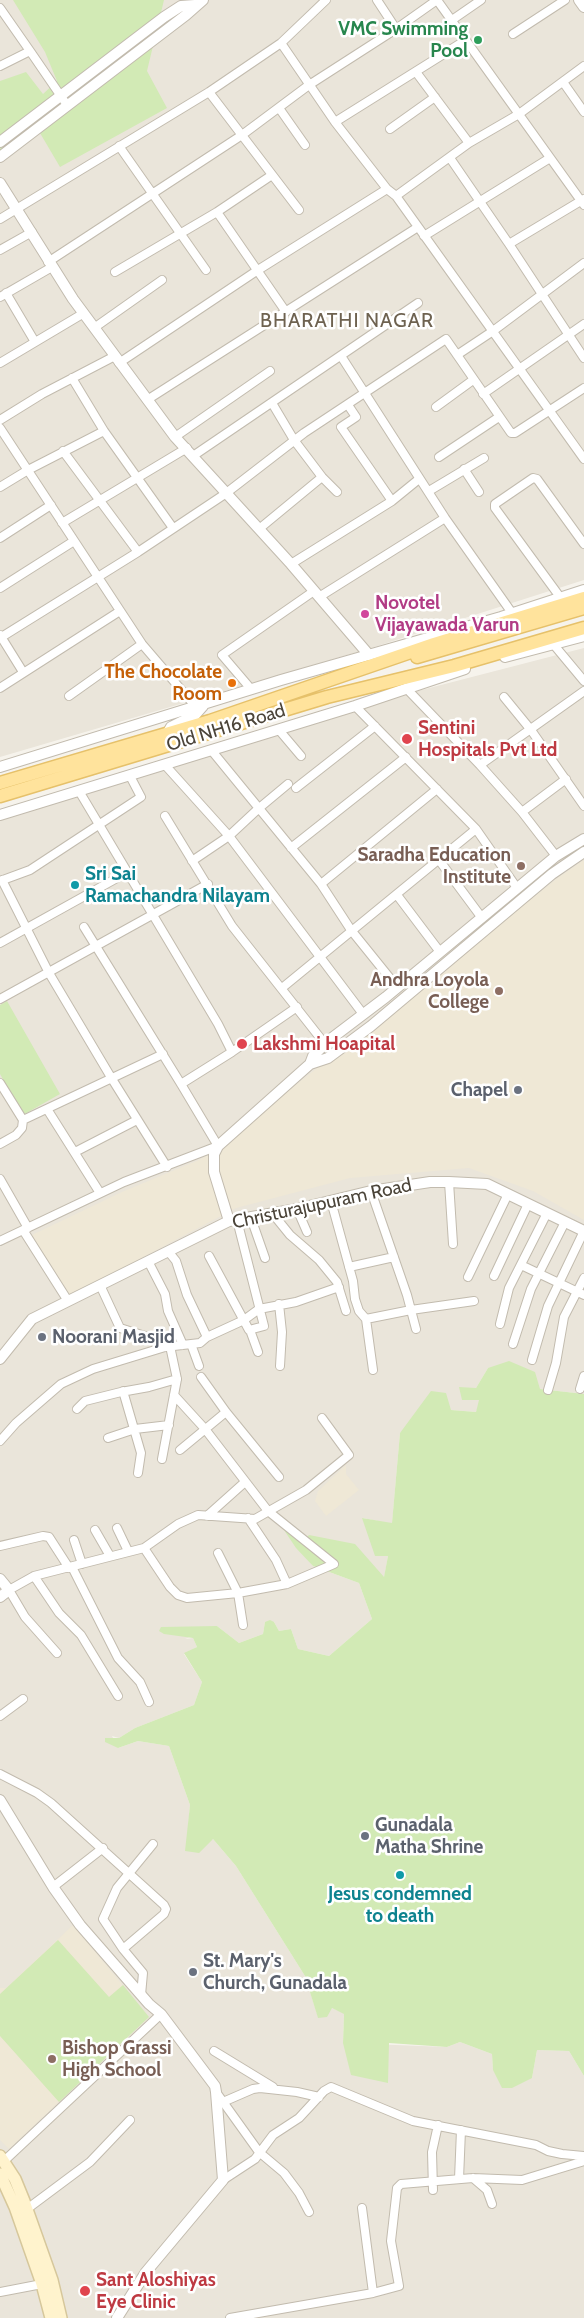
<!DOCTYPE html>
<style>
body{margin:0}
canvas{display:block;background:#f6f3ec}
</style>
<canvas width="584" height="2318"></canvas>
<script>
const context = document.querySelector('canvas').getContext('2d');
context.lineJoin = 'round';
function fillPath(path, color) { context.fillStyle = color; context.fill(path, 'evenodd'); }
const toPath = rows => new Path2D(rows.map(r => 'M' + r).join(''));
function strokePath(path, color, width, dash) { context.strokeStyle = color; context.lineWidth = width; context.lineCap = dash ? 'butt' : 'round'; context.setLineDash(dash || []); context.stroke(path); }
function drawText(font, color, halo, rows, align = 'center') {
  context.font = font + ' Cabin,sans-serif'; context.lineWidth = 5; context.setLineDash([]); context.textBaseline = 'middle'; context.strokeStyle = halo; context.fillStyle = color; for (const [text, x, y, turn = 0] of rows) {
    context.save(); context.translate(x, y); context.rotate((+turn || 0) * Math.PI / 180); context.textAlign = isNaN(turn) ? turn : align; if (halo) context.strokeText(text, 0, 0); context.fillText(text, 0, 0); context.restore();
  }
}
const residential = toPath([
 [0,0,584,0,584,580,371,648,0,757],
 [584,648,584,1394,540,1389,488,1368,476,1388,480,1400,476,1412,451,1410,400,1433,392,1524,363,1518,388,1556,384,1578,301,1543,283,1526,313,1566,359,1583,372,1619,329,1656,298,1649,291,1629,279,1631,274,1622,265,1622,263,1634,239,1643,217,1626,185,1639,193,1638,197,1647,184,1654,202,1682,194,1705,135,1728,119,1738,112,1736,118,1748,138,1741,169,1746,190,1805,186,1851,213,1839,236,1866,305,1976,318,2017,332,2008,344,2013,343,2043,447,2047,460,2042,492,2054,493,2070,532,2078,537,2050,569,2051,584,2076,584,2318,0,2318,0,810,236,738]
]);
const education = toPath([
 [584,860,584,1220,533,1191,469,1168,350,1178,236,1208,69,1296,32,1235,122,1192,199,1160,225,1146,269,1106,559,877],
 [346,1465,346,1474,359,1490,326,1516,315,1501,318,1491],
 [73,1925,149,2017,9,2149,0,2140,0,1988,6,1988]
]);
const green = toPath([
 [13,0,164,0,147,71,167,108,60,167,40,133,0,161,0,81,26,72,43,94,57,81,45,52],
 [7,1001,60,1094,23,1115,0,1074,0,1005],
 [509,1361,535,1372,540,1389,584,1394,584,2076,569,2051,537,2050,532,2078,512,2088,502,2088,493,2070,492,2054,460,2042,447,2047,389,2043,388,2083,351,2075,343,2043,344,2014,332,2008,327,2017,318,2018,305,1976,236,1866,213,1839,199,1853,185,1851,190,1805,169,1746,138,1741,118,1748,105,1742,105,1738,119,1738,135,1728,194,1705,202,1682,184,1653,197,1647,193,1638,164,1634,159,1631,161,1627,217,1626,239,1643,263,1634,265,1622,270,1620,274,1622,279,1631,291,1629,298,1649,329,1656,372,1619,359,1583,313,1566,296,1548,280,1524,301,1543,309,1535,355,1544,384,1577,388,1556,375,1556,362,1518,392,1523,400,1433,431,1391,446,1393,451,1410,476,1412,479,1400,462,1400,459,1387,476,1388,488,1368],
 [58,1940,109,1997,123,1985,149,2017,59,2102,0,2036,0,1994]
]);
const minor = toPath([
 [377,0,396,29],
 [437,0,584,205],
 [0,8,30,51,0,66],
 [452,20,481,0],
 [513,34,565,0],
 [281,43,335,122,387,189,396,196,584,459],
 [30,51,67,105],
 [416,72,469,143],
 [563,82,584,112],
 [209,92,299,210],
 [279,108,305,145],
 [335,122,466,40],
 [390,129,435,97],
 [119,146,206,270],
 [450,158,509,244,584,358],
 [396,196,469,143,519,114,584,66],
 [217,212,286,312],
 [0,219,209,92,281,43,326,0],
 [424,236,550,158],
 [509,244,584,199],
 [0,250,32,232],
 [48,262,242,135,309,85,396,29,437,0],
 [115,272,217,212,272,175],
 [6,293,35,342],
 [0,297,52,267],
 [94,328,162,280],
 [457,355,493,331,584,263],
 [341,356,445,518,512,613],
 [0,363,84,313],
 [119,363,258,270,387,189],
 [72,378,104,431,173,528],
 [483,394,584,324],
 [147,400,418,227],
 [272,403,294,440,322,477,337,492],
 [348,405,356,417,341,427,392,501],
 [436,407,473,380],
 [0,420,42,394,113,357],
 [0,428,142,644,196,707],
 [175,437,270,371],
 [63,451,138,552],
 [193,456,418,303],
 [439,457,499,417],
 [464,469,479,492],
 [0,487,28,470,104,431],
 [429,491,484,458],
 [62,523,187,448],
 [259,529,322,477],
 [0,538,51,505],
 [291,564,392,501,419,479],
 [0,588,74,541],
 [319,597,445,518],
 [560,597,495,508,495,504,533,478,537,479,584,544],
 [0,635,23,672],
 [0,638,138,552,225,494,304,433,446,339,511,433,515,433,584,388],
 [554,645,584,681],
 [0,688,120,611],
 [406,688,480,765,522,812,556,856],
 [251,689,222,655,314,591],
 [69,696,142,644],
 [504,697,531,730,584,806],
 [355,706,476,829,517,888],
 [279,730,301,756],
 [212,751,321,884,351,930,397,987],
 [165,765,229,836,363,1014],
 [480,765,584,691],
 [296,788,375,726],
 [79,791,218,1024,232,1052,181,1084],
 [522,812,566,779],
 [165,816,232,926,325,1044],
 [291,848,406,757],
 [439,860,482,918],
 [192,861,229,836,258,809,288,784],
 [2,880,49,973,112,1079,167,1167],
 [0,881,30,870,141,797,130,776],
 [321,884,437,789],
 [397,895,440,952],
 [0,943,126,873],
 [282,988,476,829],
 [0,999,208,884],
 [232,1052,297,1007],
 [0,1083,23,1120],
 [47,1109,100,1193],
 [0,1144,16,1135,22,1128,23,1120,163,1054],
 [75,1152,137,1120],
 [0,1179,28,1228],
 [449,1182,453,1244],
 [371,1191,407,1295,416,1329],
 [331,1201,353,1281,355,1299,359,1311,366,1319,411,1310,474,1301],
 [297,1209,307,1232],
 [273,1214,290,1235,319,1260,337,1282,346,1311],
 [251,1218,265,1258],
 [23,1230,68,1301],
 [0,1241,124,1182,218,1146,181,1084,84,927],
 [168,1251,176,1261,187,1295,207,1337],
 [209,1256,249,1330,264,1326,237,1220],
 [148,1261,165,1294,168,1311,183,1345],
 [521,1265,584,1295],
 [349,1267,394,1257],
 [494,1276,528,1204],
 [468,1277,508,1194],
 [100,1285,120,1328,145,1336,165,1347],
 [279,1304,282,1332,280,1366],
 [366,1319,373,1370],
 [500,1324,509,1288,547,1213],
 [250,1330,258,1352],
 [191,1344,199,1366],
 [513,1344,531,1289,565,1222],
 [532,1360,548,1306,584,1231],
 [201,1377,226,1412,279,1477],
 [580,1389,584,1376],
 [548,1390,556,1363,564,1317,584,1278],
 [123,1391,141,1453,138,1473],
 [77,1409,85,1401,121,1392,149,1387,177,1379,170,1346],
 [108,1438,135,1429,169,1425],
 [0,1441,16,1423,61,1384,93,1369,165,1347,200,1343,207,1337,244,1320,259,1309,296,1302,339,1287],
 [180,1450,226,1412],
 [162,1459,177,1379],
 [207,1516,245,1482],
 [248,1518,276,1560,287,1584],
 [117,1528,128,1551],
 [95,1530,110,1556],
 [74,1540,82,1564],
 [0,1546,43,1536,49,1537,69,1568],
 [144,1548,170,1587,178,1595,187,1598,238,1593,287,1584,334,1564,268,1511,205,1429,174,1395],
 [218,1553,238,1593,243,1625],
 [72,1567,118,1658,140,1682,149,1702],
 [34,1576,59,1613,81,1635,118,1696],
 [57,1653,25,1617,9,1590,34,1576,144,1548,178,1524,198,1515,255,1519,306,1490,349,1455,322,1418],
 [0,1716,23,1699],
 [0,1774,37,1793,51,1803,164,1905,166,1909,164,1914,123,1949],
 [53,1887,103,1848],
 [141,1995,143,1973,123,1949,103,1919,117,1888,153,1844],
 [214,2051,273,2087],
 [216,2092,259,2152,284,2173,299,2193,309,2212],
 [223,2102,253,2089,260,2088,297,2092,319,2097],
 [4,2161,161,2014],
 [473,2178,487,2190,492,2204],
 [459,2179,461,2130],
 [223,2180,255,2159,273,2135,299,2118,324,2091,331,2087,413,2121,536,2145,548,2151,562,2154,584,2156],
 [433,2190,432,2152,438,2125],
 [362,2208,373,2293],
 [27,2209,90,2162,130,2120],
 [0,2292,42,2284],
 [230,2318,373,2293,399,2286,391,2241,397,2188,401,2184,473,2178,522,2180,584,2161]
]);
const tertiary = toPath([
 [579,0,584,7],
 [0,142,164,17,181,6,195,5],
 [0,157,186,15,203,0],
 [0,183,73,299,175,437,291,564,369,655],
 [505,657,584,636],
 [167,734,171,727,195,715,203,706],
 [0,767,281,680,501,617,584,590],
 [0,815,355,706,465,669],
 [310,1064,328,1058,371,1026,552,874,584,852],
 [229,1221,214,1172,214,1154,218,1146,310,1064,313,1056,328,1041,386,997,556,856,584,839],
 [0,1359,32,1319,229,1221,297,1209,371,1191,430,1182,449,1182,487,1184,584,1231],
 [0,1579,9,1590,0,1597],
 [0,1800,53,1887,80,1925,149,2004,161,2014,215,2086,216,2092,223,2180,146,2272,117,2318]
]);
const secondary = toPath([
 [0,2156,15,2179,24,2201,52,2280,61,2318],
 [0,2174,15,2207,42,2284,51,2318]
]);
const primary = toPath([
 [417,657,584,608],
 [0,783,210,721,434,644,584,598],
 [0,796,327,697,454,666,584,628]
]);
const markers = [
 [478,40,5,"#2e9e5b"],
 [365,614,5,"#d1479c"],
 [232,683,5,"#e8710a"],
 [407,739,6,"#e0444e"],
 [521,866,5,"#8d6e63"],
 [75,885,5,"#0f9aa8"],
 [499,991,5,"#8d6e63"],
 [242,1044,6,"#e0444e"],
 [518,1090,5,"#6b7280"],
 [42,1337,5,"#6b7280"],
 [365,1836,5,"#6b7280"],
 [400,1875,5,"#0f9aa8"],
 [193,1972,5,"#6b7280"],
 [52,2059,5,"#8d6e63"],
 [85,2291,6,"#e0444e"]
];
const leisureNames = [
 ["VMC Swimming",468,29],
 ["Pool",468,51]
];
const hotelNames = [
 ["Novotel",375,603],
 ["Vijayawada Varun",375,625]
];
const foodNames = [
 ["The Chocolate",222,672],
 ["Room",222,694]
];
const streetNames = [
 ["Old NH16 Road",226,728,-17],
 ["Christurajupuram Road",322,1204,-12]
];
const healthNames = [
 ["Sentini",418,728],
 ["Hospitals Pvt Ltd",418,750],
 ["Lakshmi Hoapital",253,1044],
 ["Sant Aloshiyas",96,2280],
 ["Eye Clinic",96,2302]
];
const educationNames = [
 ["Saradha Education",511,855],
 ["Institute",511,877],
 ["Andhra Loyola",489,980],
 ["College",489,1002],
 ["Bishop Grassi",62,2048,"left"],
 ["High School",62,2070,"left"]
];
const cultureNames = [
 ["Sri Sai",85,874],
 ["Ramachandra Nilayam",85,896],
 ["Jesus condemned",400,1894,"center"],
 ["to death",400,1916,"center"]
];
const worshipNames = [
 ["Chapel",508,1090,"right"],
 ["Noorani Masjid",52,1337],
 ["Gunadala",375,1825],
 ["Matha Shrine",375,1847],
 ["St. Mary's",203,1961],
 ["Church, Gunadala",203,1983]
];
const neighbourhoodNames = [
 ["BHARATHI NAGAR",347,321]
];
fillPath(residential, '#eae5da');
fillPath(education, '#efe8d6');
fillPath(green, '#d2eab5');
strokePath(minor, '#c2bbae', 10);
strokePath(tertiary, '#c2bbae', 12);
strokePath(secondary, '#d6c79b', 14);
strokePath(primary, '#e6c16a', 15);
strokePath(minor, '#fff', 8);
strokePath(tertiary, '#fff', 10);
strokePath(secondary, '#fff3cd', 11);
strokePath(primary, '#ffe39c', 12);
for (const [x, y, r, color] of markers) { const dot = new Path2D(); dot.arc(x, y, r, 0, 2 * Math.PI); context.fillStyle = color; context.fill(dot); strokePath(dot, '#fff', 2); }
drawText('bold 19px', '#27864d', '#fff', leisureNames, 'right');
drawText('bold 19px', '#b23c85', '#fff', hotelNames, 'left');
drawText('bold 19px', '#c56008', '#fff', foodNames, 'right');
drawText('19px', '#4b4439', '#fff', streetNames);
drawText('bold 19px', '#be3a42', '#fff', healthNames, 'left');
drawText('bold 19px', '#785e54', '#fff', educationNames, 'right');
drawText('bold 19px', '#0d838f', '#fff', cultureNames, 'left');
drawText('bold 19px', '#5b616d', '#fff', worshipNames, 'left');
context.letterSpacing = '1px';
drawText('20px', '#6e6250', '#fff', neighbourhoodNames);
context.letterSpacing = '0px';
</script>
